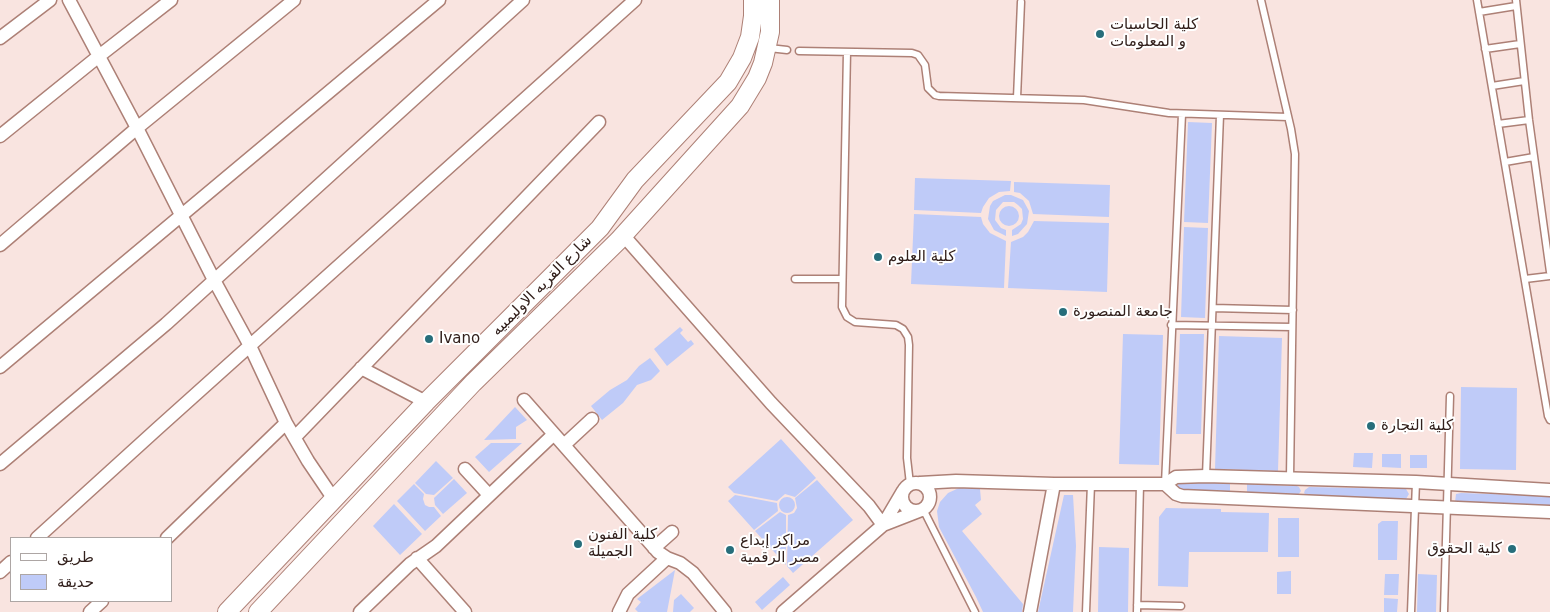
<!DOCTYPE html>
<meta charset="utf-8">
<style>
body{margin:0}
#map{position:relative;width:1550px;height:612px;overflow:hidden;background:#f9e4e0;font-family:"DejaVu Sans",Cairo,sans-serif}
canvas{display:block}
.legend{position:absolute;left:10px;top:537px;width:162px;height:65px;box-sizing:border-box;background:#fff;border:1px solid #ada6a4;margin:0;padding:6px 9px;list-style:none;font-size:15px;color:#32201c}
.legend li{display:flex;align-items:center;gap:10px;height:25px}
.legend b{width:25px;border:1px solid #ada6a4}
</style>
<div id="map">
<canvas width="1550" height="612"></canvas>
<ul class="legend">
<li><b style="height:6px;background:#fff"></b>طريق</li>
<li><b style="height:14px;background:#bfcbf8"></b>حديقة</li>
</ul>
</div>
<script>
const context = document.querySelector('canvas').getContext('2d');
context.lineJoin = 'round';
function fillPath(path, color) { context.fillStyle = color; context.fill(path, 'evenodd'); }
const toPath = rows => new Path2D(rows.map(r => 'M' + r).join(''));
function strokePath(path, color, width, dash) { context.strokeStyle = color; context.lineWidth = width; context.lineCap = dash ? 'butt' : 'round'; context.setLineDash(dash || []); context.stroke(path); }
function drawText(font, color, halo, rows, align = 'center') {
  context.font = font + ' "DejaVu Sans",Cairo,sans-serif'; context.lineWidth = 4; context.setLineDash([]); context.textBaseline = 'middle'; context.strokeStyle = halo; context.fillStyle = color; for (const [text, x, y, turn = 0] of rows) {
    context.save(); context.translate(x, y); context.rotate((+turn || 0) * Math.PI / 180); context.textAlign = isNaN(turn) ? turn : align; if (halo) context.strokeText(text, 0, 0); context.fillText(text, 0, 0); context.restore();
  }
}
const green = toPath([
 [1188,122,1212,123,1208,223,1184,222],
 [915,178,1011,181,1010,191,999,192,989,198,983,207,981,213,914,210],
 [1014,182,1110,185,1109,217,1033,214,1029,201,1020,193,1014,192],
 [1005,195,1011,195,1023,200,1029,211,1027,224,1018,234,1012,236,1012,230,1021,224,1023,219,1022,209,1018,205,1014,202,1003,202,996,210,995,220,1001,228,1006,230,1006,236,994,230,988,219,990,206,993,201],
 '999 216a10 10 0 1 1 20 0a10 10 0 1 1-20 0Z',
 [914,214,981,217,983,224,990,233,1006,241,1004,288,911,284],
 [1034,221,1109,223,1107,292,1008,288,1011,242,1023,237,1028,232],
 [1184,227,1208,228,1205,318,1181,317],
 [680,327,683,330,680,333,688,342,691,340,694,344,667,366,654,349],
 [1123,334,1163,335,1159,465,1119,464],
 [1180,334,1204,334,1201,434,1176,434],
 [1219,336,1282,338,1278,471,1215,469],
 [650,358,660,371,651,380,637,385,623,403,602,420,591,406,610,390,627,380,639,366],
 [1461,387,1517,388,1516,470,1460,469],
 [515,407,527,420,516,427,516,439,484,440],
 [781,439,816,478,795,497,785,494,777,501,734,493,728,487],
 [491,443,522,443,489,472,475,457],
 [1354,453,1373,453,1372,468,1353,467],
 [1382,454,1401,454,1401,468,1382,467],
 [1410,455,1427,455,1427,468,1410,468],
 [436,461,453,478,434,495,426,494,415,483],
 [454,479,467,493,443,514,435,505,434,498],
 [817,480,853,520,793,573,787,566,788,515,794,513,797,508,795,498],
 [1178,482,1230,482,1230,491,1181,490,1178,488],
 [414,484,424,494,423,499,425,505,429,507,434,507,441,516,425,531,397,501],
 [1247,484,1297,486,1299,487,1301,491,1298,495,1247,494],
 [1309,487,1403,489,1406,489,1409,494,1406,499,1308,497,1304,493,1305,490],
 [959,488,980,489,981,500,975,505,982,514,962,531,1023,604,1022,612,983,612,976,597,939,527,937,511,940,502,948,493],
 [1461,493,1550,496,1550,508,1455,502,1456,494],
 [735,495,777,503,778,511,754,530,728,501],
 [1064,495,1073,495,1076,546,1073,612,1038,612],
 '779 505a8 8 0 1 1 16 0a8 8 0 1 1-16 0Z',
 [394,504,422,534,400,555,373,526],
 [1166,508,1221,509,1221,512,1269,513,1268,552,1189,552,1188,587,1158,586,1159,517],
 [780,512,786,515,786,565,755,531],
 [1278,518,1299,518,1299,557,1278,557],
 [1382,521,1398,521,1397,560,1378,560,1378,524],
 [1099,547,1129,548,1128,612,1098,612],
 [675,570,667,612,638,612,635,609,641,602,637,599],
 [1291,571,1291,594,1277,594,1277,572],
 [1385,574,1399,574,1398,595,1384,595],
 [1418,574,1437,575,1436,612,1417,612],
 [783,577,790,585,762,610,755,602],
 [681,594,694,608,690,612,673,612,674,600],
 [1384,598,1398,599,1397,612,1384,612]
]);
const lane = toPath([
 [1261,0,1291,129,1295,154,1290,477],
 [1477,0,1548,416,1550,420],
 [1516,0,1529,120,1550,272],
 [1479,12,1516,6],
 [769,48,787,50],
 [1485,49,1520,44],
 [799,51,912,53,918,55,925,65,928,88,935,95,939,96,1084,100,1169,113,1288,117],
 [847,52,842,307,847,317,855,322,896,325,903,329,908,337,909,345,907,458,910,484],
 [1492,86,1524,81],
 [1017,98,1021,2],
 [1498,124,1529,120],
 [1505,162,1534,157],
 [795,279,842,279],
 [1525,279,1550,276],
 [1213,308,1293,310],
 [1171,325,1292,327],
 [1206,476,1220,115],
 [1165,484,1182,114],
 [923,509,975,612],
 [1137,605,1181,606],
 [1086,612,1091,484],
 [1137,612,1140,484],
 [1411,612,1416,482],
 [1444,612,1450,396]
]);
const street = toPath([
 [69,0,137,128,214,280,250,346,286,423,308,461,333,498],
 [0,38,50,0],
 [0,136,99,56,171,0],
 [623,235,771,403,869,506,883,525],
 [0,245,137,128,294,0],
 [0,367,439,0],
 [361,368,426,402],
 [524,400,658,552,667,558,680,563,693,573,725,612],
 [295,437,599,122],
 [564,445,592,419],
 [0,464,166,324,523,0],
 [465,469,489,495],
 '902 497a14 14 0 1 1 28 0a14 14 0 1 1-28 0Z',
 [920,483,956,481,1054,484,1165,484,1176,477,1206,476,1416,482,1550,490],
 [1165,484,1176,494,1182,496,1550,512],
 [883,525,919,511],
 [37,538,157,429,635,0],
 [167,538,286,423],
 [654,548,672,532],
 [417,558,465,612],
 [0,572,11,562],
 [90,612,102,601],
 [360,612,410,564,436,546,554,434],
 [619,612,628,594,667,558],
 [783,612,883,525,903,491],
 [1030,612,1054,484]
]);
const secondary = toPath([
 [227,612,426,402,600,228,635,180,728,82,742,58,750,37,753,16,753,0],
 [258,612,473,383,618,241,740,106,757,78,763,63,770,32,770,0]
]);
const markers = [
 [1100,34,5,"#276e7b"],
 [878,257,5,"#276e7b"],
 [1063,312,5,"#276e7b"],
 [429,339,5,"#276e7b"],
 [1371,426,5,"#276e7b"],
 [578,544,5,"#276e7b"],
 [1512,549,5,"#276e7b"],
 [730,550,5,"#276e7b"]
];
const poiNames = [
 ["كلية الحاسبات",1110,25],
 ["و المعلومات",1110,42],
 ["كلية العلوم",888,257],
 ["جامعة المنصورة",1073,312],
 ["Ivano",439,339],
 ["كلية التجارة",1381,426],
 ["كلية الفنون",588,535],
 ["الجميلة",588,552],
 ["مراكز إبداع",740,541],
 ["مصر الرقمية",740,558],
 ["كلية الحقوق",1502,549,"right"]
];
const streetNames = [
 ["شارع القريه الاوليمبيه",542,286,-45]
];
fillPath(green, '#bfcbf8');
strokePath(lane, '#ad8076', 9);
strokePath(street, '#ad8076', 15);
strokePath(secondary, '#ad8076', 20);
strokePath(lane, '#fff', 6);
strokePath(street, '#fff', 12);
strokePath(secondary, '#fff', 18);
for (const [x, y, r, color] of markers) { const dot = new Path2D(); dot.arc(x, y, r, 0, 2 * Math.PI); context.fillStyle = color; context.fill(dot); strokePath(dot, '#fff', 2); }
drawText('15px', '#32201c', '#fff', poiNames, 'left');
drawText('15px', '#32201c', '#fff', streetNames);
</script>
